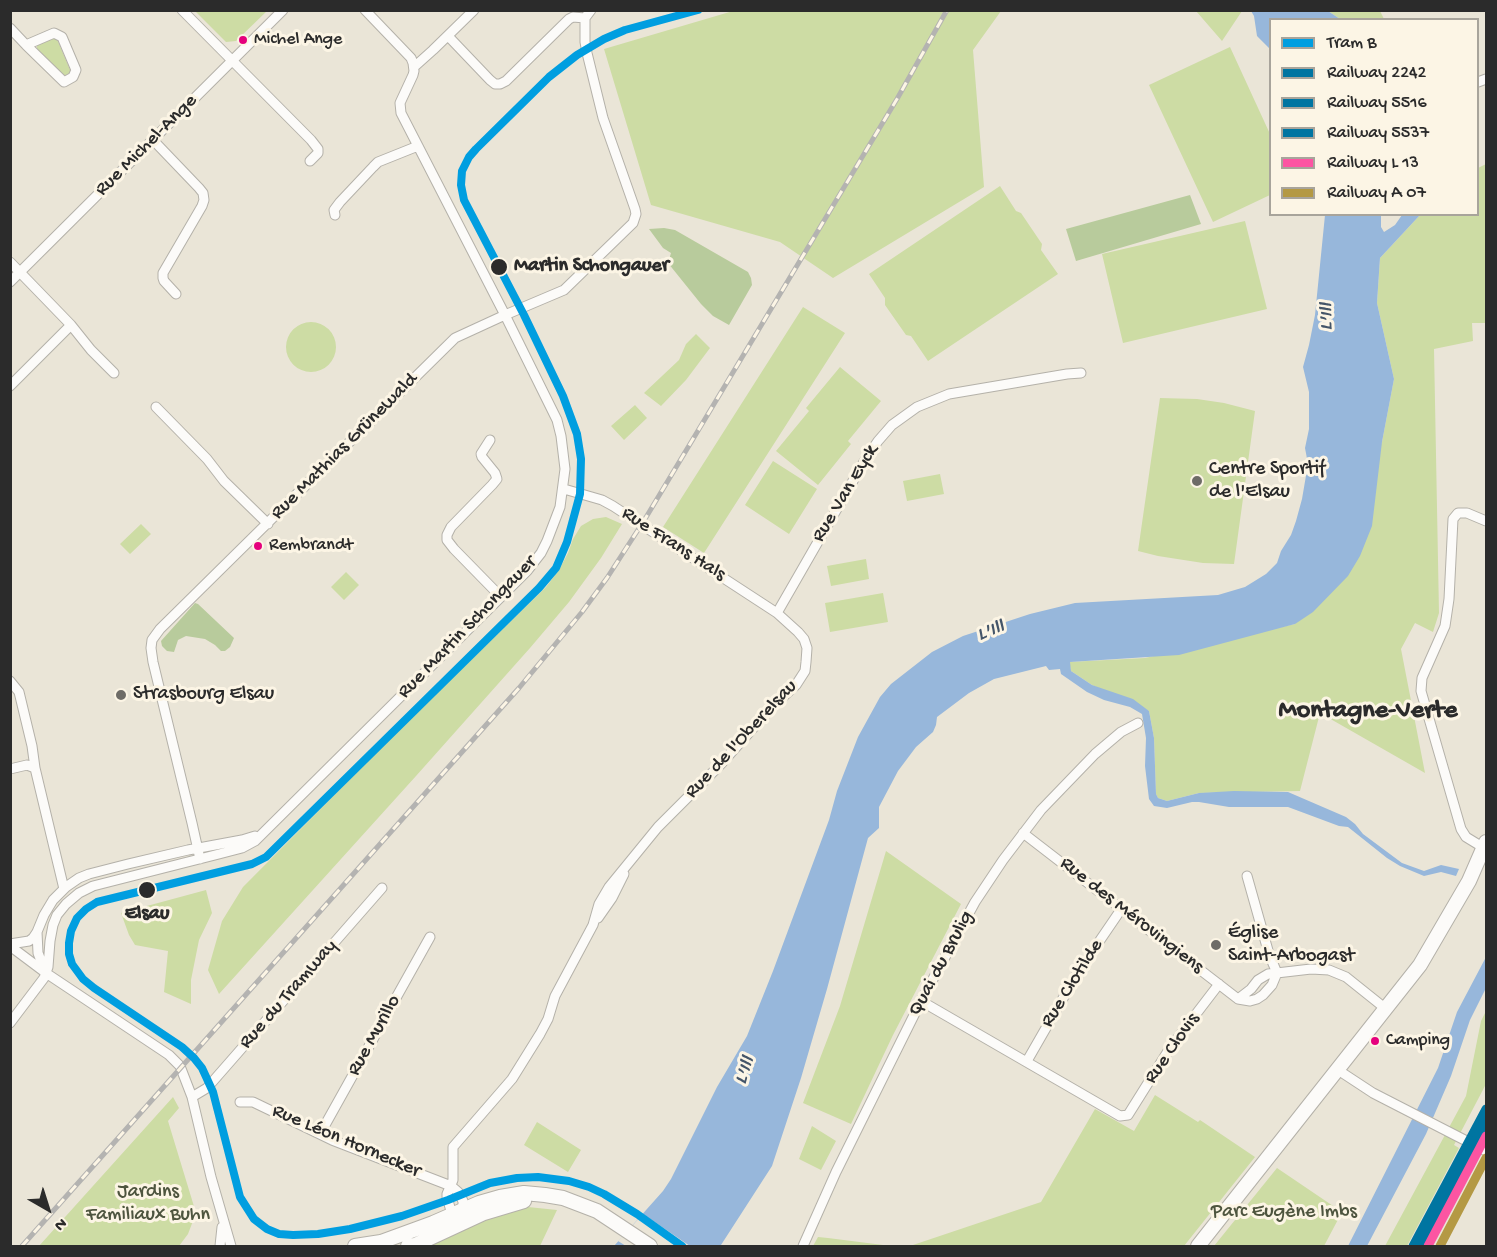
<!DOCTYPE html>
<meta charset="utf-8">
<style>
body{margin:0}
#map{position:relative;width:1497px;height:1257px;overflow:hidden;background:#eae5d7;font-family:"Gochi Hand",sans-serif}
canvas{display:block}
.frame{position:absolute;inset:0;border:12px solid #2b2b2b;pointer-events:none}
.legend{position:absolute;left:1269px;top:18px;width:210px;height:198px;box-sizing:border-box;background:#fcf5e5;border:2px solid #a8a49b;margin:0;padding:8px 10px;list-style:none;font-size:18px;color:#2b2b2b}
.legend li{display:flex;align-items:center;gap:12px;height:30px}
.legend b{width:30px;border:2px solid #a8a49b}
.north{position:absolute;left:18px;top:1179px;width:60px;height:60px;-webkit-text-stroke:4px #fcf5e5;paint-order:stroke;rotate:141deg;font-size:16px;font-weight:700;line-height:24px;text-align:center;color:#2b2b2b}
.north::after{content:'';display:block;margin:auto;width:21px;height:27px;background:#2b2b2b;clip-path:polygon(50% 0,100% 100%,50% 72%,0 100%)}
</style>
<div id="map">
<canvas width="1497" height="1257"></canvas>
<div class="frame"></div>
<ul class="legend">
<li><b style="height:8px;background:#009ee0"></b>Tram B</li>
<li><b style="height:8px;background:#0075a1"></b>Railway 2242</li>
<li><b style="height:8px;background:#0075a1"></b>Railway 5516</li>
<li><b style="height:8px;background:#0075a1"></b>Railway 5537</li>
<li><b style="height:8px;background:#fc55a2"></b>Railway L 13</li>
<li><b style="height:8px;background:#b49944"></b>Railway A 07</li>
</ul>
<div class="north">N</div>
</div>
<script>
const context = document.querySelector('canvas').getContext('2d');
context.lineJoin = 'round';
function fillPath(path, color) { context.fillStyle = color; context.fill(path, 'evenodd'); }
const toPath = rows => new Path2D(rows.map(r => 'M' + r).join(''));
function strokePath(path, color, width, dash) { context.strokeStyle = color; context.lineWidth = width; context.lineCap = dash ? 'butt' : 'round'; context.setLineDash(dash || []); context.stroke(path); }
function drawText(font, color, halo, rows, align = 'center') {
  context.font = font + ' "Gochi Hand",sans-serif'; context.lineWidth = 6; context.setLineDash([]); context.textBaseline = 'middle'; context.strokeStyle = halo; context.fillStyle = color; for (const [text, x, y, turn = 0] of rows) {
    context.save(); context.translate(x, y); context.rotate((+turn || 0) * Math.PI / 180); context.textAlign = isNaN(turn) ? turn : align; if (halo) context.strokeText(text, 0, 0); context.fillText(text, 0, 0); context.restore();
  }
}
const green = toPath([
 [195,11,267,11,236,41,226,42],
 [733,11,1001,11,973,50,984,187,833,278,780,242,651,205,604,49],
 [1196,11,1242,11,1222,41],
 [1328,11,1380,11,1384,19,1340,19],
 [53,37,57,39,71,72,64,77,37,50,37,46,40,43],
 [1230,47,1270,134,1270,195,1213,222,1149,85],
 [1486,164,1486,323,1472,323,1473,341,1434,349,1439,613,1433,632,1415,623,1401,649,1425,773,1320,713,1300,791,1199,793,1167,801,1158,798,1156,794,1154,738,1149,711,1092,685,1071,671,1069,662,1145,658,1295,624,1382,442,1394,379,1377,303,1380,258,1420,215,1478,214,1478,168],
 [1000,186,1016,211,1021,213,1042,244,1041,250,1058,274,928,361,911,336,906,335,885,305,885,298,869,274],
 [1245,221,1267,309,1123,343,1102,254],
 [803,307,845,333,704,553,663,527],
 '286 347a25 25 0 1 1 50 0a25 25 0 1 1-50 0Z',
 [696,334,710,348,686,380,661,406,644,393,679,360,686,344],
 [840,367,881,401,848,441,851,444,818,485,776,451,809,411,806,408],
 [1160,398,1197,399,1224,403,1255,411,1234,564,1203,563,1158,556,1138,551],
 [635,405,647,418,624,440,611,426],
 [773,461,817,489,789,534,745,505],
 [940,474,944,494,907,501,903,481],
 [606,517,622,524,601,558,569,602,530,648,416,776,219,994,208,970,222,921,243,887,409,720,546,587,559,570,568,553,573,539,581,526,593,519],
 [141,524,151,534,130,554,120,544],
 [866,559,869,579,831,586,827,566],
 [346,572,359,585,344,600,331,587],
 [883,593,888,622,830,632,825,603],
 [886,851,961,904,893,1035,851,1124,803,1103,840,1006],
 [206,890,212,913,199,940,191,980,191,1004,164,992,168,951,135,945,129,935,121,913],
 [1486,1011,1486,1084,1454,1145,1459,1148,1407,1246,1385,1246,1466,1096,1481,1021],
 [1155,1095,1198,1122,1200,1120,1255,1157,1184,1246,910,1246,1041,1202,1095,1109,1134,1131],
 [173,1097,179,1108,168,1121,196,1213,188,1234,179,1246,39,1246],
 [537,1122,581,1150,568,1172,524,1145],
 [812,1126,836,1141,821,1170,799,1159],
 [1277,1168,1342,1212,1324,1246,1214,1246],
 [528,1207,557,1210,540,1246,429,1246,481,1220,507,1210],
 [818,1237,828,1238,891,1246,813,1246]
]);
const forest = toPath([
 [1190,195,1201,224,1076,261,1066,229],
 [664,228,675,230,748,272,751,278,752,285,729,325,713,316,701,304,668,263,671,253,663,248,649,229],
 [195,603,198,604,234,638,230,647,225,651,221,651,215,645,205,639,186,636,178,640,174,652,167,651,162,646,161,641]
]);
const water = toPath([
 [1251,11,1328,11,1340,19,1270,20,1270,49,1257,36,1254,16],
 [1325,215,1381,215,1381,227,1384,232,1395,225,1402,215,1420,215,1380,258,1377,303,1394,379,1382,442,1372,526,1360,556,1348,576,1313,612,1295,624,1179,655,1070,662,1071,671,1092,685,1133,699,1149,711,1154,738,1156,794,1158,798,1167,801,1199,793,1234,791,1288,792,1346,817,1355,824,1363,834,1402,863,1424,871,1441,865,1459,869,1456,876,1441,872,1424,876,1400,866,1387,858,1348,827,1339,826,1288,807,1229,807,1199,802,1192,802,1167,808,1154,806,1149,799,1145,766,1146,738,1142,714,1130,707,1104,700,1087,692,1061,674,1060,669,1049,670,1046,666,994,679,969,693,937,717,936,725,933,732,916,747,898,771,879,807,879,828,868,838,827,989,801,1078,772,1166,721,1245,614,1246,663,1191,671,1179,717,1087,747,1036,773,971,829,820,837,791,858,737,880,697,891,684,932,652,963,636,1030,614,1075,603,1218,595,1245,587,1266,574,1277,563,1281,551,1291,535,1296,521,1302,499,1308,464,1305,448,1309,429,1309,392,1303,367,1309,345,1315,315],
 [1486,957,1486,988,1470,1020,1451,1076,1426,1134,1367,1246,1348,1246,1438,1068,1457,1012]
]);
const pier = toPath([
 [643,1214,690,1246,626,1246,618,1241]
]);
const street = toPath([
 [182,10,311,140,318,149,318,153,310,161],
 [10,28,26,45,64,82,73,77,76,70,62,37,54,33,26,45],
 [448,36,490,80,495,84,500,84,506,81,569,19,573,17,585,18,591,10],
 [414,67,433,50,474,10],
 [1478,82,1486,79],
 [153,140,199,188,203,193,204,200,202,206,163,273,163,278,164,281,176,294],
 [335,215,334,210,340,202,373,167,378,162,418,146],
 [10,262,71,325,91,350,114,373],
 [10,282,283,10],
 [10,386,71,325],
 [156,407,207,459,224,481,268,524],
 [490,440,481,454,482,457,495,473,497,479,492,485,451,527,447,535,447,540,454,549,501,597],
 [777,613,865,460,878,441,892,425,917,407,949,394,1067,374,1081,373],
 [10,681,19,692,32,746,35,768,64,889],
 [10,769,27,765,35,768],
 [1023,833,1238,999,1250,1001,1257,999,1263,995,1272,985,1277,973],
 [1484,848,1466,837,1461,829,1421,691,1422,678,1445,626,1449,599,1453,519,1458,513,1467,513,1486,521],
 [200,859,192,823,153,662,151,648,152,640,160,629,455,338,505,315,564,290,633,223,636,214,635,209,603,118,587,53,585,42,585,18],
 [1247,876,1269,954,1277,973],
 [598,918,612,898,624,874],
 [10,944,29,941,33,938,37,932],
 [10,946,46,973,169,1055,180,1066,192,1097,211,1177,231,1246],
 [45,971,38,953,37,932,44,915,53,900,66,887,79,878,89,874,128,864,188,850,242,840,255,836],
 [1238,999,1251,989,1258,980,1268,974,1311,969,1329,970,1346,977,1386,1009],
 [921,1001,1120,1116,1128,1115,1170,1048,1219,984],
 [10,1023,44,978,48,967,50,941,53,925,57,915,66,904,79,893,93,886,219,854,242,848,255,841,527,571,541,553,547,541,560,507,565,469,561,436,557,420,505,315,401,113,400,103,413,75,414,71,413,63,411,58,365,10],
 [1027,1061,1077,974,1122,908],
 [1338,1070,1373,1093,1486,1151],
 [192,1097,207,1088,382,888],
 [240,1102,253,1102,332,1140,451,1186,458,1192,463,1201,463,1206,459,1212],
 [320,1134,430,937],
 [453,1218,447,1197,447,1194,453,1180,453,1147,512,1079,540,1034,548,1019,555,996,593,925,599,904,609,887,658,827,721,764,771,708,796,685,805,671,806,662,807,648,804,639,798,632,777,613,613,506,602,500,564,489],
 [220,1246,222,1227],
 [803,1246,836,1172,921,1001,975,902,1003,860,1041,810,1095,754,1121,732,1138,723]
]);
const secondary = toPath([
 [355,1246,381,1242,433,1223,479,1203,500,1197,524,1193,545,1195,563,1198,597,1211,650,1246],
 [408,1246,415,1245,484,1213,524,1201],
 [1198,1246,1420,965,1469,881,1486,842]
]);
const rail = toPath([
 [22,1246,519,688,582,612,607,578,645,519,897,99,947,10]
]);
const rail1 = toPath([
 [1413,1246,1486,1109]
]);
const rail2 = toPath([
 [1425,1246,1486,1130]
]);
const rail3 = toPath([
 [1419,1246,1486,1121]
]);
const rail4 = toPath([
 [1428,1246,1486,1136]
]);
const rail5 = toPath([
 [1440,1246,1486,1158]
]);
const tram1 = toPath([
 [682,1246,637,1214,604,1194,589,1187,569,1181,538,1177,517,1178,490,1183,448,1200,402,1216,350,1229,318,1234,293,1235,279,1234,267,1229,254,1219,240,1197,213,1092,202,1068,194,1058,182,1047,94,988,83,979,72,964,69,954,69,943,71,931,77,918,86,909,97,902,252,864,266,857,539,588,556,568,567,542,580,494,581,459,577,434,563,396,524,315,464,200,461,185,462,171,469,157,476,149,549,77,577,55,604,39,625,30,698,10]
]);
const markers = [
 [243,40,5,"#e5007d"],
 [499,267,9,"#2b2b2b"],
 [1197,481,6,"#6e6c67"],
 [258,546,5,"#e5007d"],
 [121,695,6,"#6e6c67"],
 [147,890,9,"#2b2b2b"],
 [1216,945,6,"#6e6c67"],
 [1375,1041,5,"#e5007d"]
];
const busNames = [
 ["Michel Ange",254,40],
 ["Rembrandt",269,546],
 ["Camping",1386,1041]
];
const streetNames = [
 ["Rue Michel-Ange",147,146,-45],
 ["Rue Mathias Grünewald",345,447,-45],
 ["Rue Van Eyck",846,494,-59],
 ["Rue Frans Hals",673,545,33],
 ["Rue Martin Schongauer",468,628,-46],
 ["Rue de l'Oberelsau",742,740,-47],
 ["Rue des Mérovingiens",1131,916,38],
 ["Quai du Brulig",942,964,-62],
 ["Rue Clotilde",1073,984,-58],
 ["Rue du Tramway",289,995,-49],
 ["Rue Murillo",375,1036,-61],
 ["Rue Clovis",1173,1049,-55],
 ["Rue Léon Hornecker",346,1142,23]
];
const stopNames = [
 ["Martin Schongauer",514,267],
 ["Elsau",147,915,"center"]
];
const poiNames = [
 ["Centre Sportif",1209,470],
 ["de l'Elsau",1209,493],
 ["Strasbourg Elsau",133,695],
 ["Église",1228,934],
 ["Saint-Arbogast",1228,957]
];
const parkNames = [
 ["Jardins",148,1193],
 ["Familiaux Buhn",148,1216],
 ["Parc Eugène Imbs",1284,1213]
];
const waterNames = [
 ["L'Ill",1328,317,-88],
 ["L'Ill",991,632,-20],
 ["L'Ill",746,1071,-70]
];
const districtNames = [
 ["Montagne-Verte",1368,712]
];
fillPath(green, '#cddca4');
fillPath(forest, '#b8cb9c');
fillPath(water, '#97b7db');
fillPath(pier, '#eae5d7');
strokePath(street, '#b4b1a9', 11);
strokePath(secondary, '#b4b1a9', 16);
strokePath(street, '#fcfbf9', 9);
strokePath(secondary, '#fcfbf9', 14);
strokePath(rail, '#b4b3b1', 5);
strokePath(rail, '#fcf5e5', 3, [9]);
strokePath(rail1, '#0075a1', 9);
strokePath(rail2, '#0075a1', 9);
strokePath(rail3, '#0075a1', 9);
strokePath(rail4, '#fc55a2', 9);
strokePath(rail5, '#b49944', 9);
strokePath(tram1, '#009ee0', 8);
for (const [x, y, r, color] of markers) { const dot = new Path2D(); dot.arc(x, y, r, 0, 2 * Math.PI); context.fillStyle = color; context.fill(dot); strokePath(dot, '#fcf5e5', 2); }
drawText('18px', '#2b2b2b', '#fcf5e5', busNames, 'left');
drawText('20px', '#2b2b2b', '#fcf5e5', streetNames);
drawText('bold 20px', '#2b2b2b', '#fcf5e5', stopNames, 'left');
drawText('20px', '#2b2b2b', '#fcf5e5', poiNames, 'left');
drawText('20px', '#4e553f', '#fcf5e5', parkNames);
drawText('italic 21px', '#445569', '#fcf5e5', waterNames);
drawText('bold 26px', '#2b2b2b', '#fcf5e5', districtNames);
</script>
